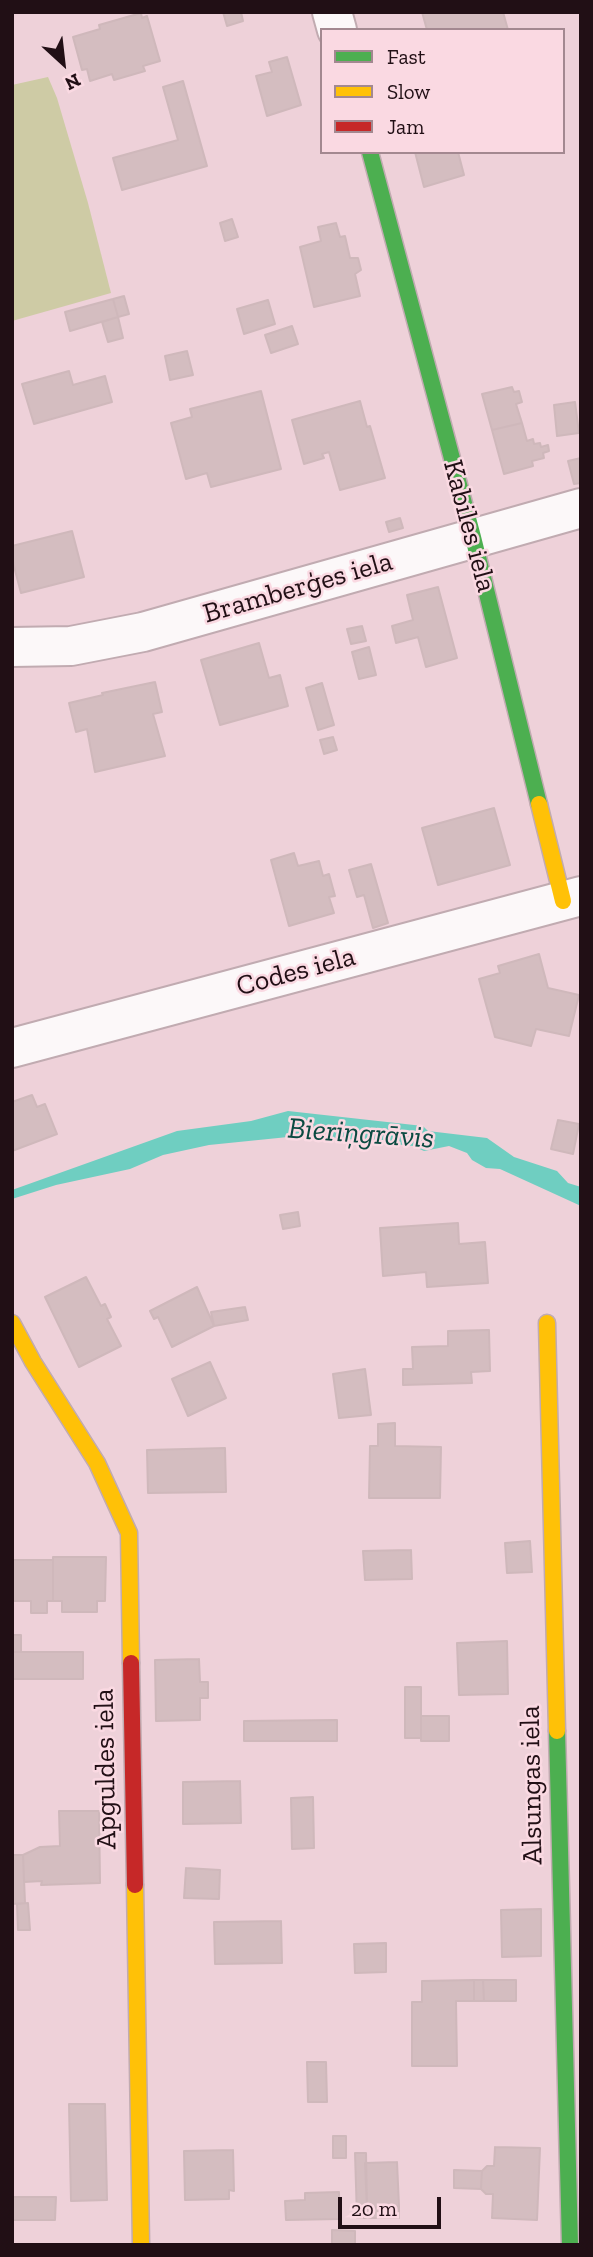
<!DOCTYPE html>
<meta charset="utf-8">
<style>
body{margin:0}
#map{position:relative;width:593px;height:2257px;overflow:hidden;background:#eed1d9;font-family:"Zilla Slab",serif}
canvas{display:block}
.frame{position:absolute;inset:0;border:14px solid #210f15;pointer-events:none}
.legend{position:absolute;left:320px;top:28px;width:245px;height:126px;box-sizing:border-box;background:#fad9e2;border:2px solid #a38890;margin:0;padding:9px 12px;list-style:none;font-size:21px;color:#210f15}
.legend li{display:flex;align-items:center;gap:14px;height:35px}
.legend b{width:35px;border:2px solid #a38890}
.north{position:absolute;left:28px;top:28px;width:70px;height:70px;-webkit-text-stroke:5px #fad9e2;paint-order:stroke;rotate:153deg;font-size:19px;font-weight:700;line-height:28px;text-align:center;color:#210f15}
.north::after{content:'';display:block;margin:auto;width:24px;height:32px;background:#210f15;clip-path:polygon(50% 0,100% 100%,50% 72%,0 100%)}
.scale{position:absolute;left:338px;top:2197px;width:103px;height:32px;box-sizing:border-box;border:4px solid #210f15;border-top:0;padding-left:9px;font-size:21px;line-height:24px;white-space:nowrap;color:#210f15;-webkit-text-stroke:5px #fad9e2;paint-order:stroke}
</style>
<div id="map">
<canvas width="593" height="2257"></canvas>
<div class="frame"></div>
<ul class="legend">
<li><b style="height:9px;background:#4caf50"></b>Fast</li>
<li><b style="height:9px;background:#ffc107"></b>Slow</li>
<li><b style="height:9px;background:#c62828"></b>Jam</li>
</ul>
<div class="north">N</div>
<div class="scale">20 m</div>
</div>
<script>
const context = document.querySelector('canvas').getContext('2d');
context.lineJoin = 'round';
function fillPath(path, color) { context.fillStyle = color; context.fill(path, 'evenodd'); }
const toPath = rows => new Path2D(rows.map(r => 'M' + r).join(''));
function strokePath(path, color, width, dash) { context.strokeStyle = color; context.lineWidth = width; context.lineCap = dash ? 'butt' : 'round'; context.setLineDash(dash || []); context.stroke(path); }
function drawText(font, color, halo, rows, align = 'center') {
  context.font = font + ' "Zilla Slab",serif'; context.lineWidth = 5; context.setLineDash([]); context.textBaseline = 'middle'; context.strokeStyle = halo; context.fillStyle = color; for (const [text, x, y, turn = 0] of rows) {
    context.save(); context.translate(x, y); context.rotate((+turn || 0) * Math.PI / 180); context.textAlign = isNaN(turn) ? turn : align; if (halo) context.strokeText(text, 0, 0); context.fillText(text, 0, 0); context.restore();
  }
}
const green = toPath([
 [48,77,57,98,88,203,111,293,12,321,12,85]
]);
const water = toPath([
 [288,1111,423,1126,428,1131,487,1138,514,1157,557,1171,568,1183,581,1187,581,1206,500,1169,486,1168,472,1160,467,1153,449,1146,424,1151,413,1146,339,1138,288,1137,209,1145,163,1155,130,1169,56,1185,12,1199,12,1190,177,1131,251,1121]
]);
const building = toPath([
 [223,12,241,12,243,21,227,26,223,12],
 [422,12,503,12,508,30,427,30,422,12],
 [141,13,142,18,147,16,160,61,143,66,145,71,114,80,112,74,90,81,87,69,82,70,73,37,100,29,99,25,141,13],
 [287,57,301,105,267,116,256,76,272,72,269,62,287,57],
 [183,81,207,166,122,190,113,158,178,140,163,87,183,81],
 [415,152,458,152,464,175,424,187,415,152],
 [232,219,238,237,225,241,220,223,232,219],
 [336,223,340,237,345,236,350,258,358,258,361,270,355,274,360,296,314,307,300,247,321,241,318,227,336,223],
 [124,296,129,314,118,317,113,299,124,296],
 [113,299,118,317,70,331,65,312,113,299],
 [268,300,275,324,244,334,237,309,268,300],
 [118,317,123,338,108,342,102,322,118,317],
 [292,326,298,344,271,353,265,335,292,326],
 [187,351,193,375,170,380,165,356,187,351],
 [69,371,73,385,105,376,112,402,34,424,22,384,69,371],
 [512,387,514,392,519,391,522,402,516,404,522,423,492,430,482,394,512,387],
 [261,391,281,469,211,487,207,473,186,479,171,423,192,417,190,409,261,391],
 [360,401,367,427,370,426,385,478,340,490,329,452,322,454,324,458,304,464,292,420,360,401],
 [575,402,579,433,557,436,554,405,575,402],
 [522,423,527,441,533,439,534,444,540,443,541,447,548,445,549,451,543,453,544,458,532,461,533,466,504,474,492,430,522,423],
 [581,458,581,483,574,484,568,461,581,458],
 [400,518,403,528,389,532,386,522,400,518],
 [72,531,84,577,21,593,12,559,12,546,72,531],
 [438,587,457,658,426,667,418,637,396,643,392,626,413,620,407,595,438,587],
 [362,626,366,641,351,644,347,629,362,626],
 [259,643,269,678,280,675,288,706,220,725,201,660,259,643],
 [369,647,376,675,359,679,352,652,369,647],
 [155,682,162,712,153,714,165,756,95,772,87,729,76,732,69,703,103,695,102,693,155,682],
 [322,683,334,725,318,730,306,688,322,683],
 [333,737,337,750,324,754,320,740,333,737],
 [494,808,510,865,438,885,422,828,494,808],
 [294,853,298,866,319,861,323,876,329,874,335,896,329,897,334,913,289,926,271,860,294,853],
 [371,864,388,923,373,928,364,895,357,897,349,870,371,864],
 [539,954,548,988,579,995,569,1036,536,1029,531,1046,495,1037,479,979,500,973,498,966,539,954],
 [32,1095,37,1107,45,1104,57,1134,12,1151,12,1102,32,1095],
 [558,1120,579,1124,573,1154,551,1149,558,1120],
 [298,1212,300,1226,283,1229,280,1215,298,1212],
 [458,1223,459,1244,485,1242,488,1283,427,1287,426,1272,383,1276,380,1228,458,1223],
 [86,1277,101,1306,105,1304,111,1317,107,1319,121,1346,79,1367,45,1297,86,1277],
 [197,1287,214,1326,172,1347,158,1317,154,1319,150,1311,197,1287],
 [245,1307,248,1320,214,1326,211,1312,245,1307],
 [489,1330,490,1371,471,1372,472,1383,403,1385,403,1369,413,1369,412,1347,448,1346,448,1331,489,1330],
 [210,1362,226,1398,188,1416,172,1379,210,1362],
 [365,1369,371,1415,339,1418,333,1374,365,1369],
 [395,1423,395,1446,441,1447,440,1498,369,1498,370,1446,378,1446,378,1424,395,1423],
 [225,1448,226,1492,148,1493,147,1450,225,1448],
 [530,1541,532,1572,507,1573,505,1543,530,1541],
 [411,1550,412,1579,365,1580,363,1551,411,1550],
 [53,1557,106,1557,105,1601,97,1601,97,1612,62,1612,62,1601,53,1601,53,1557],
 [12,1560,53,1560,53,1601,47,1601,47,1613,31,1613,31,1601,12,1601,12,1560],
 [12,1635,21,1635,21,1652,12,1652,12,1635],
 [507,1641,508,1694,459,1695,457,1643,507,1641],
 [12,1652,83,1652,83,1679,12,1679,12,1652],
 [199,1659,200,1682,208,1682,208,1698,200,1698,200,1720,156,1721,155,1660,199,1659],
 [405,1687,421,1687,421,1738,405,1738,405,1687],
 [421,1716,449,1716,449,1741,421,1741,421,1716],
 [337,1720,337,1741,244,1741,244,1721,337,1720],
 [240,1781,241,1823,183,1824,183,1782,240,1781],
 [313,1797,314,1848,292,1849,291,1798,313,1797],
 [59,1811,99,1811,100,1883,41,1885,42,1881,24,1882,23,1855,40,1847,60,1846,59,1811],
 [12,1855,23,1855,25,1903,12,1904,12,1855],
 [186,1868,220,1870,219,1899,184,1898,186,1868],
 [28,1903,30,1930,18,1930,17,1904,28,1903],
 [541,1909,541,1956,502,1957,501,1910,541,1909],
 [281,1921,282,1963,215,1964,214,1922,281,1921],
 [386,1943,386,1972,355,1973,354,1944,386,1943],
 [474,1980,474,2001,456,2001,457,2066,412,2066,412,2002,422,2002,422,1981,474,1980],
 [474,1980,483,1980,484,2001,474,2001,474,1980],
 [483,1980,516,1980,516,2001,484,2001,483,1980],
 [307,2062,326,2062,327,2102,308,2102,307,2062],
 [69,2104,105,2104,107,2200,71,2201,69,2104],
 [333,2136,346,2136,346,2158,333,2158,333,2136],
 [495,2147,540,2148,537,2220,492,2218,493,2194,486,2194,481,2189,482,2171,487,2166,494,2166,495,2147],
 [233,2150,234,2191,229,2190,229,2199,185,2200,184,2151,233,2150],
 [355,2153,366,2153,367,2208,399,2206,399,2218,357,2218,355,2153],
 [397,2162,399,2206,367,2208,365,2163,397,2162],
 [454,2170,482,2171,481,2189,454,2188,454,2170],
 [339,2192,339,2219,286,2220,285,2201,305,2200,305,2193,339,2192],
 [12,2197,56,2197,55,2220,12,2220,12,2197],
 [332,2230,355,2231,355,2245,332,2245,332,2230]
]);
const street = toPath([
 [332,12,337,30],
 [12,647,71,646,143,632,581,508],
 [12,1048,581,896]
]);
const fast = toPath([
 [370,152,473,537,539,804],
 [557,1731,570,2245]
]);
const slow = toPath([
 [539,804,563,901],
 [12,1323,33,1362,97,1463,129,1533,131,1663],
 [547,1323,557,1731],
 [135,1885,141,2245]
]);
const jam = toPath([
 [131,1663,135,1885]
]);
const streetNames = [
 ["Kabiles iela",469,526,75],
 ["Bramberģes iela",298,588,-16],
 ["Codes iela",296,972,-15],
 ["Apguldes iela",106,1769,-91],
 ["Alsungas iela",532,1785,-91]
];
const waterNames = [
 ["Bieriņgrāvis",361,1134,4]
];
fillPath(green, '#cecba5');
fillPath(water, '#6fcec1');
fillPath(building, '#d4bdc0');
strokePath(building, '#cfb8bb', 2);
strokePath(street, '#c1abb1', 42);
strokePath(fast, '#c1abb1', 19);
strokePath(slow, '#c1abb1', 19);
strokePath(jam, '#c1abb1', 19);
strokePath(street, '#fcf8f9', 38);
strokePath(fast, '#4caf50', 16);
strokePath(slow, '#ffc107', 16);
strokePath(jam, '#c62828', 16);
drawText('28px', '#210f15', '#fad9e2', streetNames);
drawText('italic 30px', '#0a4a41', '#fad9e2', waterNames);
</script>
